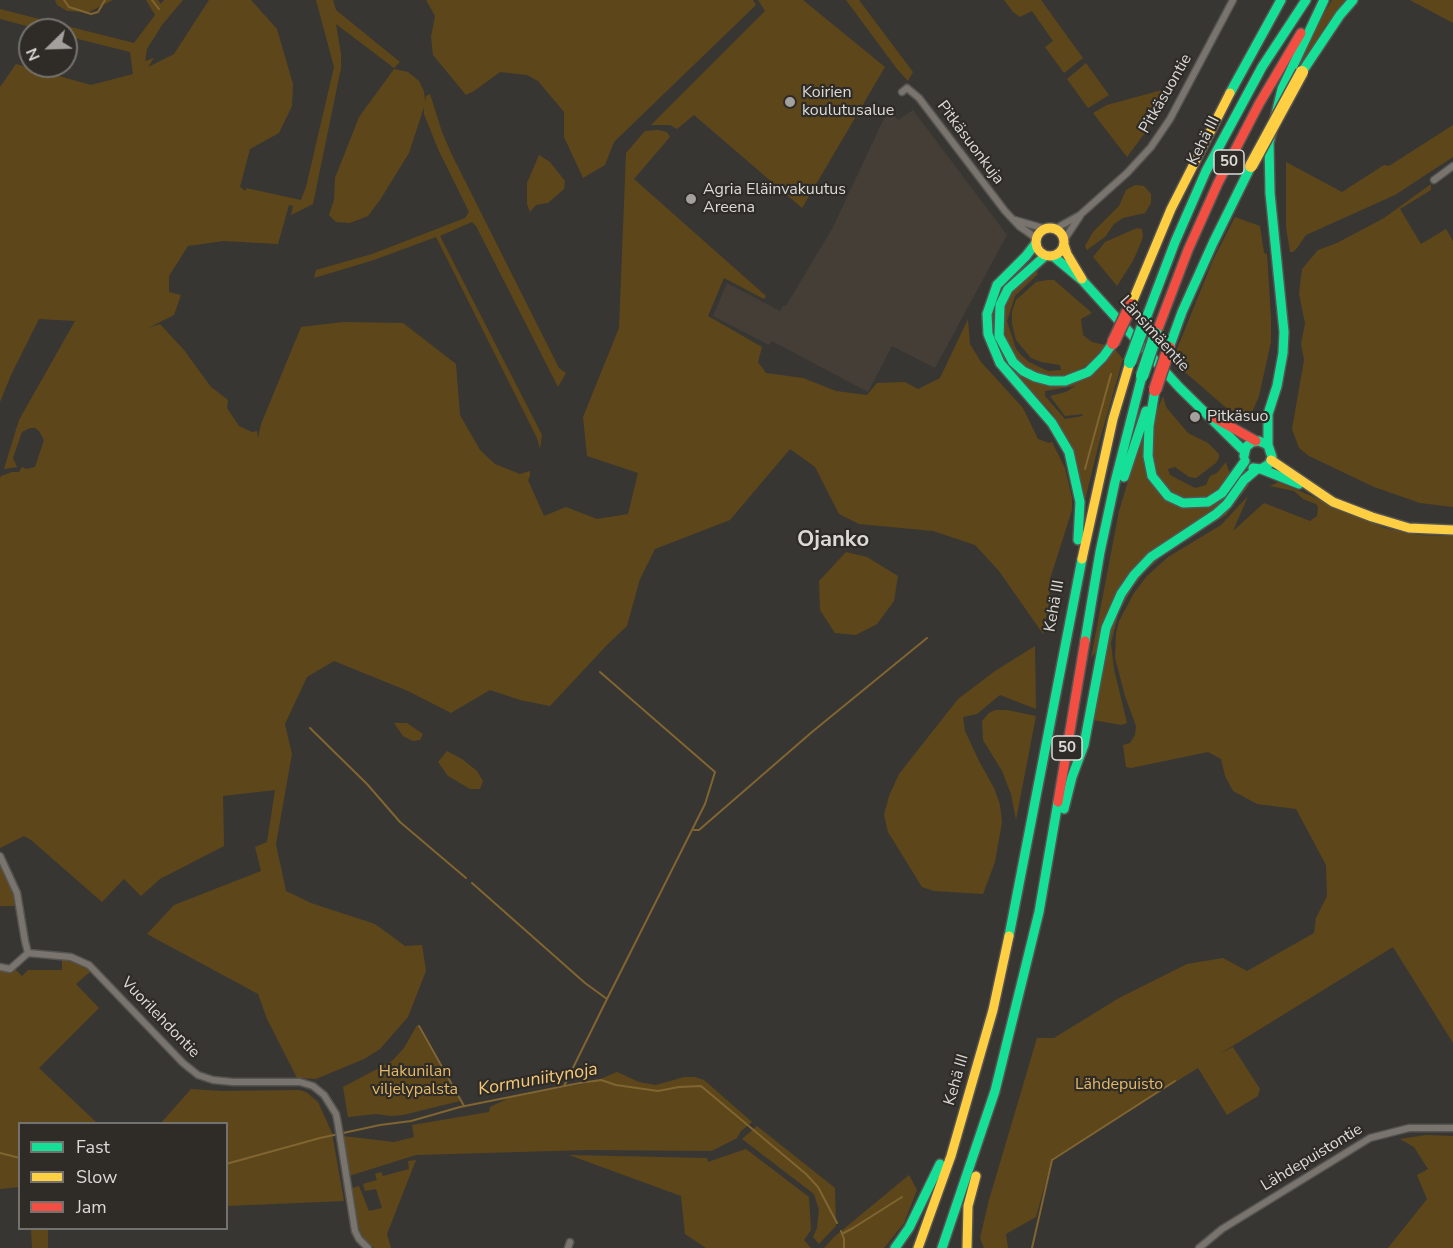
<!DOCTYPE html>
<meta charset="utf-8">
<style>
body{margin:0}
#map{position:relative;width:1453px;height:1248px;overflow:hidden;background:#383633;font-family:"Nunito Sans",sans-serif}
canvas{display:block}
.legend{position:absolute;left:18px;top:1122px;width:210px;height:108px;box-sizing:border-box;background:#2f2c28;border:2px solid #74726e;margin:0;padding:8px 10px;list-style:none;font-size:18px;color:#dbdad7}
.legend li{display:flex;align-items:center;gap:12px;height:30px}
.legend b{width:30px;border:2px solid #74726e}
.north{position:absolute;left:18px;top:18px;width:60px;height:60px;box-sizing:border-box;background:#2f2c28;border:2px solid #74726e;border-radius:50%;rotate:247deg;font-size:16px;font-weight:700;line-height:24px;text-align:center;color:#dbdad7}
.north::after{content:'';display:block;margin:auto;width:21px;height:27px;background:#a2a19e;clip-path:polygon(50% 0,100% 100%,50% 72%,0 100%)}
</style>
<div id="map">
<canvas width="1453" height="1248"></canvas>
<ul class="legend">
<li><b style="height:8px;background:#16e098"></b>Fast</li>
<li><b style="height:8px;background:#ffcf43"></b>Slow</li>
<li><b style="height:8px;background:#f24e42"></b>Jam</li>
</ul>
<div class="north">N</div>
</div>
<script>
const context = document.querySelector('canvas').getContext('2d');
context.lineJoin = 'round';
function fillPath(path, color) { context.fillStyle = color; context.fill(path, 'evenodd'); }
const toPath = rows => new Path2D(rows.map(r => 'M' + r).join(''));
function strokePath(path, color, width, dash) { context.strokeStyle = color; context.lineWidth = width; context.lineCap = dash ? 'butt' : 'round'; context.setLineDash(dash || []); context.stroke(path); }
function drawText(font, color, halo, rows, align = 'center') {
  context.font = font + ' "Nunito Sans",sans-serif'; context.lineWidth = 4.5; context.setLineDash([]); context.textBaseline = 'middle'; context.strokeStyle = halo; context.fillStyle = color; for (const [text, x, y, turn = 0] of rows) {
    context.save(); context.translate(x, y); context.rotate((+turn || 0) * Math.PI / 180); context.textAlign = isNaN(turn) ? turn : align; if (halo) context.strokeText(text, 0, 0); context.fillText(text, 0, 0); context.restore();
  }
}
const built = toPath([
 [913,110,1007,235,935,368,892,346,868,392,772,341,769,345,713,316,727,283,780,311,784,305,786,306,833,227,885,116,890,111,898,120]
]);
const green = toPath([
 [55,0,113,0,89,12,67,11,57,5],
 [146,0,158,0,161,4,164,0,183,0,162,25,147,49,145,61,154,58,148,67,174,54,209,0,251,0,277,29,293,84,292,106,279,133,250,149,240,187,246,191,246,188,301,200,306,187,334,67,316,0,333,0,336,10,400,62,394,68,336,24,341,54,341,68,313,204,291,215,293,206,289,205,278,244,223,241,188,246,169,276,169,292,181,295,174,315,148,328,160,324,184,350,211,387,228,400,227,408,239,426,252,432,257,431,258,438,261,424,301,327,343,322,403,323,456,364,460,415,480,450,495,464,520,474,530,471,530,476,528,480,544,516,566,507,597,519,628,514,638,473,587,456,583,417,619,328,626,153,645,131,658,130,667,132,670,137,634,179,766,296,764,299,724,278,708,316,762,347,758,362,766,373,803,378,836,391,867,395,877,383,905,382,918,389,940,378,968,319,970,344,981,362,1023,408,1038,439,1049,443,1052,442,1065,468,1072,498,1072,510,1050,579,1049,602,1043,634,999,571,975,545,933,531,859,524,839,514,815,467,790,449,730,520,655,549,640,579,627,626,607,645,550,706,520,700,490,690,451,713,408,691,334,661,307,677,285,724,292,754,276,844,286,891,311,903,375,924,405,946,422,945,426,971,408,1017,380,1049,364,1059,316,1079,297,1078,267,1019,258,994,147,934,174,905,261,871,255,847,267,842,275,790,223,796,224,846,160,879,141,896,124,879,102,902,31,840,24,836,0,848,0,478,1,476,12,472,19,472,22,467,26,469,35,467,44,440,39,431,35,428,30,428,22,432,13,458,17,467,4,469,19,420,75,321,39,319,11,375,0,402,0,87,16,64,91,85,133,74,130,52,66,36,66,30,42,30,0,19,0,9,134,43,155,15],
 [426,0,753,0,756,5,614,142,605,165,583,178,564,137,564,112,538,81,527,75,500,72,474,91,466,95,433,55,431,37,435,16],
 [758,0,803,0,885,67,802,208,694,115,677,129,670,125,651,125,765,11],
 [846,0,859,0,913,72,908,81,897,69],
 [1004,0,1041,0,1083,58,1064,73,1045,47,1053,41,1032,11,1020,17,1013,12],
 [1332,0,1346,0,1326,25,1288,85,1304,48],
 [1410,0,1453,0,1453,23],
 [1086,63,1109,95,1088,108,1067,79],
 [394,69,408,72,419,81,424,91,425,102,426,96,430,94,442,132,452,155,559,368,566,373,558,387,476,226,472,222,440,236,542,435,540,449,537,438,436,237,374,260,314,278,316,270,372,254,465,218,469,212,438,149,424,114,424,107,409,153,380,200,368,216,350,223,336,222,329,215,334,200,335,178,359,117],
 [1173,87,1159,114,1127,157,1093,113,1107,105],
 [1453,125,1453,157,1395,195,1306,235,1297,248,1293,252,1290,252,1286,227,1286,162,1342,192,1384,165,1389,166],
 [539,155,550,162,565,181,564,189,548,203,536,205,530,212,527,204,527,183],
 [1431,184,1431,190,1400,209,1421,244,1446,229,1453,241,1453,507,1420,503,1374,487,1309,456,1299,448,1292,429,1304,360,1301,344,1305,323,1299,294,1302,269,1318,250,1337,243,1384,218],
 [1135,185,1144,186,1151,194,1151,203,1145,213,1123,218,1114,224,1105,237,1087,250,1085,246,1093,232,1119,206,1126,190],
 [1235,217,1260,226,1264,253,1267,254,1271,319,1271,342,1259,396,1251,415,1243,417,1230,411,1172,361,1213,260],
 [1137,228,1142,229,1143,236,1140,245,1133,261,1117,286,1093,257,1105,242],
 [1021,265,1023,269,1011,280,1001,294,995,314,997,340,1002,352,1014,368,1030,379,1045,383,1057,384,1084,378,1102,363,1114,348,1123,359,1100,439,1084,504,1077,466,1071,446,1061,427,1052,413,1002,360,992,341,989,323,989,314,996,293],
 [1075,386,1066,392,1050,396,1065,416,1083,414,1082,416,1065,419,1045,396,1045,391],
 [1034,268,1038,274,1015,296,1007,321,1016,349,1022,356,1029,362,1048,371,1061,370,1060,365,1041,362,1031,358,1016,340,1012,324,1012,312,1016,300,1036,282,1047,280,1054,280,1092,313,1081,319,1083,335,1092,342,1105,345,1091,363,1069,375,1043,375,1029,369,1018,361,1004,337,1002,323,1005,304,1013,289],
 [1163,396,1166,407,1188,433,1208,443,1219,454,1219,458,1216,463,1196,478,1189,477,1175,467,1168,469,1170,475,1195,488,1206,485,1210,476,1217,473,1226,462,1228,469,1231,474,1218,490,1202,499,1190,500,1176,496,1157,478,1151,452,1156,413],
 [1143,432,1146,471,1187,507,1240,480,1216,509,1145,556,1097,650,1091,658,1119,511],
 [1279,482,1385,528,1418,535,1453,536,1453,1043,1393,947,1218,1055,1233,1047,1260,1089,1258,1096,1227,1115,1198,1068,1052,1159,1036,1217,1006,1234,1008,1248,984,1248,980,1238,989,1200,1037,1038,1054,1038,1119,998,1187,964,1223,958,1247,971,1314,933,1316,918,1327,896,1326,865,1296,809,1257,804,1233,791,1225,776,1221,759,1208,752,1131,768,1126,767,1123,745,1130,743,1135,735,1136,726,1125,696,1115,658,1116,634,1119,621,1134,593,1147,576,1168,557,1221,525,1248,496,1233,531,1264,503,1310,521,1317,516,1318,507,1316,504,1303,499,1294,491,1270,486],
 [1247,483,1249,485,1226,515,1161,557,1145,572,1133,587,1119,612,1111,643,1114,669,1127,723,1121,725,1093,720,1105,649,1116,612,1144,569],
 [846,552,867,557,898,576,894,601,877,624,856,635,835,633,820,610,819,581],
 [1035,646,1036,709,1000,695,977,714,963,717,965,731,979,761,994,788,1000,805,1002,822,995,862,983,894,934,891,922,887,888,832,884,815,889,796,899,774,958,699,995,671],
 [995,710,1007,710,1036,716,1016,820,1011,794,1002,771,983,740,982,721,989,713],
 [394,723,407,723,423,734,420,740,413,741,403,736],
 [447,751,462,759,477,771,483,781,480,789,470,789,448,776,438,762],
 [0,860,15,895,17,906,0,906],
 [62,960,72,960,83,965,91,971,76,984,99,1008,39,1068,97,1123,20,1124,19,1187,0,1189,0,970,8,972,15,969,22,976,28,970,62,970],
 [417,1025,460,1101,403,1115,391,1116,376,1114,348,1117,343,1087,392,1061,404,1048],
 [617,1072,639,1082,656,1085,684,1077,695,1077,704,1080,752,1122,741,1131,737,1138,712,1151,588,1150,416,1155,349,1176,343,1136,394,1142,414,1137,412,1125,489,1112,490,1107,509,1098,593,1082],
 [191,1089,222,1091,299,1090,306,1092,318,1102,332,1133,344,1201,227,1206,226,1124,161,1123],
 [757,1126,835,1188,836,1226,819,1244,813,1237,817,1228,819,1210,814,1194,742,1139],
 [1426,1135,1453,1136,1453,1248,1388,1248,1427,1199,1417,1175,1428,1169,1414,1147,1400,1139],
 [746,1149,809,1197,811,1230,804,1240,811,1248,706,1248,685,1234,681,1196,569,1155,707,1158,708,1162],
 [416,1160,387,1234,391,1248,374,1248,363,1237,359,1228,352,1188,359,1186,369,1211,382,1208,376,1189,365,1191,363,1184,377,1180,375,1174,381,1172,383,1176,409,1169,408,1161],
 [909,1175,917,1190,904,1223,884,1248,824,1248,834,1237],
 [31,1229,48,1229,48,1248,32,1248]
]);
const stream = toPath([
 [64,0,69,7,91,14,98,12,105,0],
 [152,0,159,9],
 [1085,469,1111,374],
 [600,672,715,772,705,804,607,999],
 [310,728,367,784,400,822,466,878],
 [694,830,699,830,812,732,927,638],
 [472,883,585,983,607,999,564,1086],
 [419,1026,464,1106],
 [0,1153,20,1158],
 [226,1164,320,1138,380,1125,411,1121,460,1107,580,1083,601,1080,616,1085,658,1091,679,1087,701,1086,806,1174,818,1187,837,1223],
 [841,1231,844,1239,844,1248],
 [842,1234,853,1228,902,1197],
 [1032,1248,1052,1160,1175,1081]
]);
const street = toPath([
 [902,92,907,88,919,98,1005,211,1019,226,1036,238],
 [1434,180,1453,166],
 [1015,220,1046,229],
 [1055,229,1080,215,1127,173,1151,147,1170,119,1233,0],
 [1064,240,1080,216],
 [0,856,17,893,25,941,28,953,71,957,89,965,183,1063,198,1075,213,1080,233,1082,300,1082,313,1086,324,1095,336,1114,338,1124,355,1231,359,1239,368,1248],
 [0,967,10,969,28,953],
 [568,1248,570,1242],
 [1199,1248,1222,1229,1370,1138,1409,1128,1453,1128]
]);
const fast = toPath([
 [1302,72,1340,15,1353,0],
 [1230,93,1281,0],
 [1036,243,1026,256,997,285,987,314,988,334,1000,363,1052,423,1069,452,1080,502,1078,540],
 [1045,256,1008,289,1000,305,999,336,1013,362,1023,371,1035,377,1050,381,1065,381,1088,372,1103,357,1113,343],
 [1053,256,1083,281,1179,387,1244,451],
 [1145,321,1175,242,1206,171,1262,67,1306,0],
 [1169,348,1182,312,1213,243,1251,166],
 [1155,390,1149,426,1148,456,1152,476,1168,496,1183,503,1208,502,1222,493,1245,461],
 [1268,445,1268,414,1277,386,1283,353,1284,332,1270,193,1269,143,1282,89,1324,0],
 [1244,456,1246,447,1252,442,1259,441,1268,445,1272,457,1269,464,1261,469],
 [1253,468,1261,469,1299,484],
 [1124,477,1146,411],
 [1085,641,1100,552,1115,482,1142,376],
 [1064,809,1072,777,1084,745,1106,628,1121,594,1134,575,1151,557,1216,514,1227,504,1244,480,1257,469],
 [1009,936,1082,559],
 [895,1248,909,1228,940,1164],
 [942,1248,995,1091,1039,912,1058,802]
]);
const slow = toPath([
 '1036 242a14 14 0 1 1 28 0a14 14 0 1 1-28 0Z',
 [1064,245,1067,254,1082,279],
 [1131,305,1171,209,1230,93],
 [1271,460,1333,502,1372,517,1409,528,1453,530],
 [1082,559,1113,419,1130,362],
 [918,1248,951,1156,993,1010,1009,936],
 [967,1248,968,1206,976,1176]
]);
const jam = toPath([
 [1156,334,1188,250,1218,183,1259,104,1301,33],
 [1215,418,1256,441],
 [1058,802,1085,641]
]);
const fastBridge = toPath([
 [1130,362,1145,321],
 [1142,376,1156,334]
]);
const slowBridge = toPath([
 [1251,166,1302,72]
]);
const jamBridge = toPath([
 [1113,343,1131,305],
 [1155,390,1169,348]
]);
const markers = [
 [790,102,6,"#a2a19e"],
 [691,199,6,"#a2a19e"],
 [1195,417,6,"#a2a19e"]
];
const shields = [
 [1229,162,30],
 [1067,748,30]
];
const shieldNames = [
 ["50",1229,162],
 ["50",1067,748]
];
const poiNames = [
 ["Koirien",802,93],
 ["koulutusalue",802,111],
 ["Agria Eläinvakuutus",703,190],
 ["Areena",703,208],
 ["Pitkäsuo",1207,417]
];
const streetNames = [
 ["Pitkäsuontie",1166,94,-60],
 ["Kehä III",1204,141,-63],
 ["Pitkäsuonkuja",970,143,53],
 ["Länsimäentie",1154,334,48],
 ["Kehä III",1055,606,-80],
 ["Vuorilehdontie",160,1018,46],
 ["Kehä III",957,1080,-74],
 ["Lähdepuistontie",1312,1158,-31]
];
const parkNames = [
 ["Hakunilan",415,1072],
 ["viljelypalsta",415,1090],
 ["Lähdepuisto",1119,1085]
];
const waterNames = [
 ["Kormuniitynoja",538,1080,-10]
];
const districtNames = [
 ["Ojanko",833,541]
];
fillPath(built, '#443e36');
fillPath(green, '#5d471a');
strokePath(stream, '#806531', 2);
strokePath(street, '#555451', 9);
strokePath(fast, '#555451', 12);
strokePath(slow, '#555451', 12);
strokePath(jam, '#555451', 12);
strokePath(street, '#79746d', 6);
strokePath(fast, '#16e098', 9);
strokePath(slow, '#ffcf43', 9);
strokePath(jam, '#f24e42', 9);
strokePath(fastBridge, '#555451', 15, []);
strokePath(slowBridge, '#555451', 15, []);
strokePath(jamBridge, '#555451', 15, []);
strokePath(fastBridge, '#16e098', 12);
strokePath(slowBridge, '#ffcf43', 12);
strokePath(jamBridge, '#f24e42', 12);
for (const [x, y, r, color] of markers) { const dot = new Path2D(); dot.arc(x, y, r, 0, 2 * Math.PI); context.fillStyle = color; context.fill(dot); strokePath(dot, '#2f2c28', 2); }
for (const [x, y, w] of shields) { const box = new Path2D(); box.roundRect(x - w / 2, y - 12, w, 24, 4.5); context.fillStyle = '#2f2c28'; context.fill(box); strokePath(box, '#dbdad7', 1.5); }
drawText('bold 15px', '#dbdad7', null, shieldNames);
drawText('16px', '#dbdad7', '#2f2c28', poiNames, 'left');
drawText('16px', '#dbdad7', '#2f2c28', streetNames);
drawText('16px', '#e5b966', '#2f2c28', parkNames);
drawText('italic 18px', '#f5c876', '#2f2c28', waterNames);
drawText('bold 22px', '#dbdad7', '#2f2c28', districtNames);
</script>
